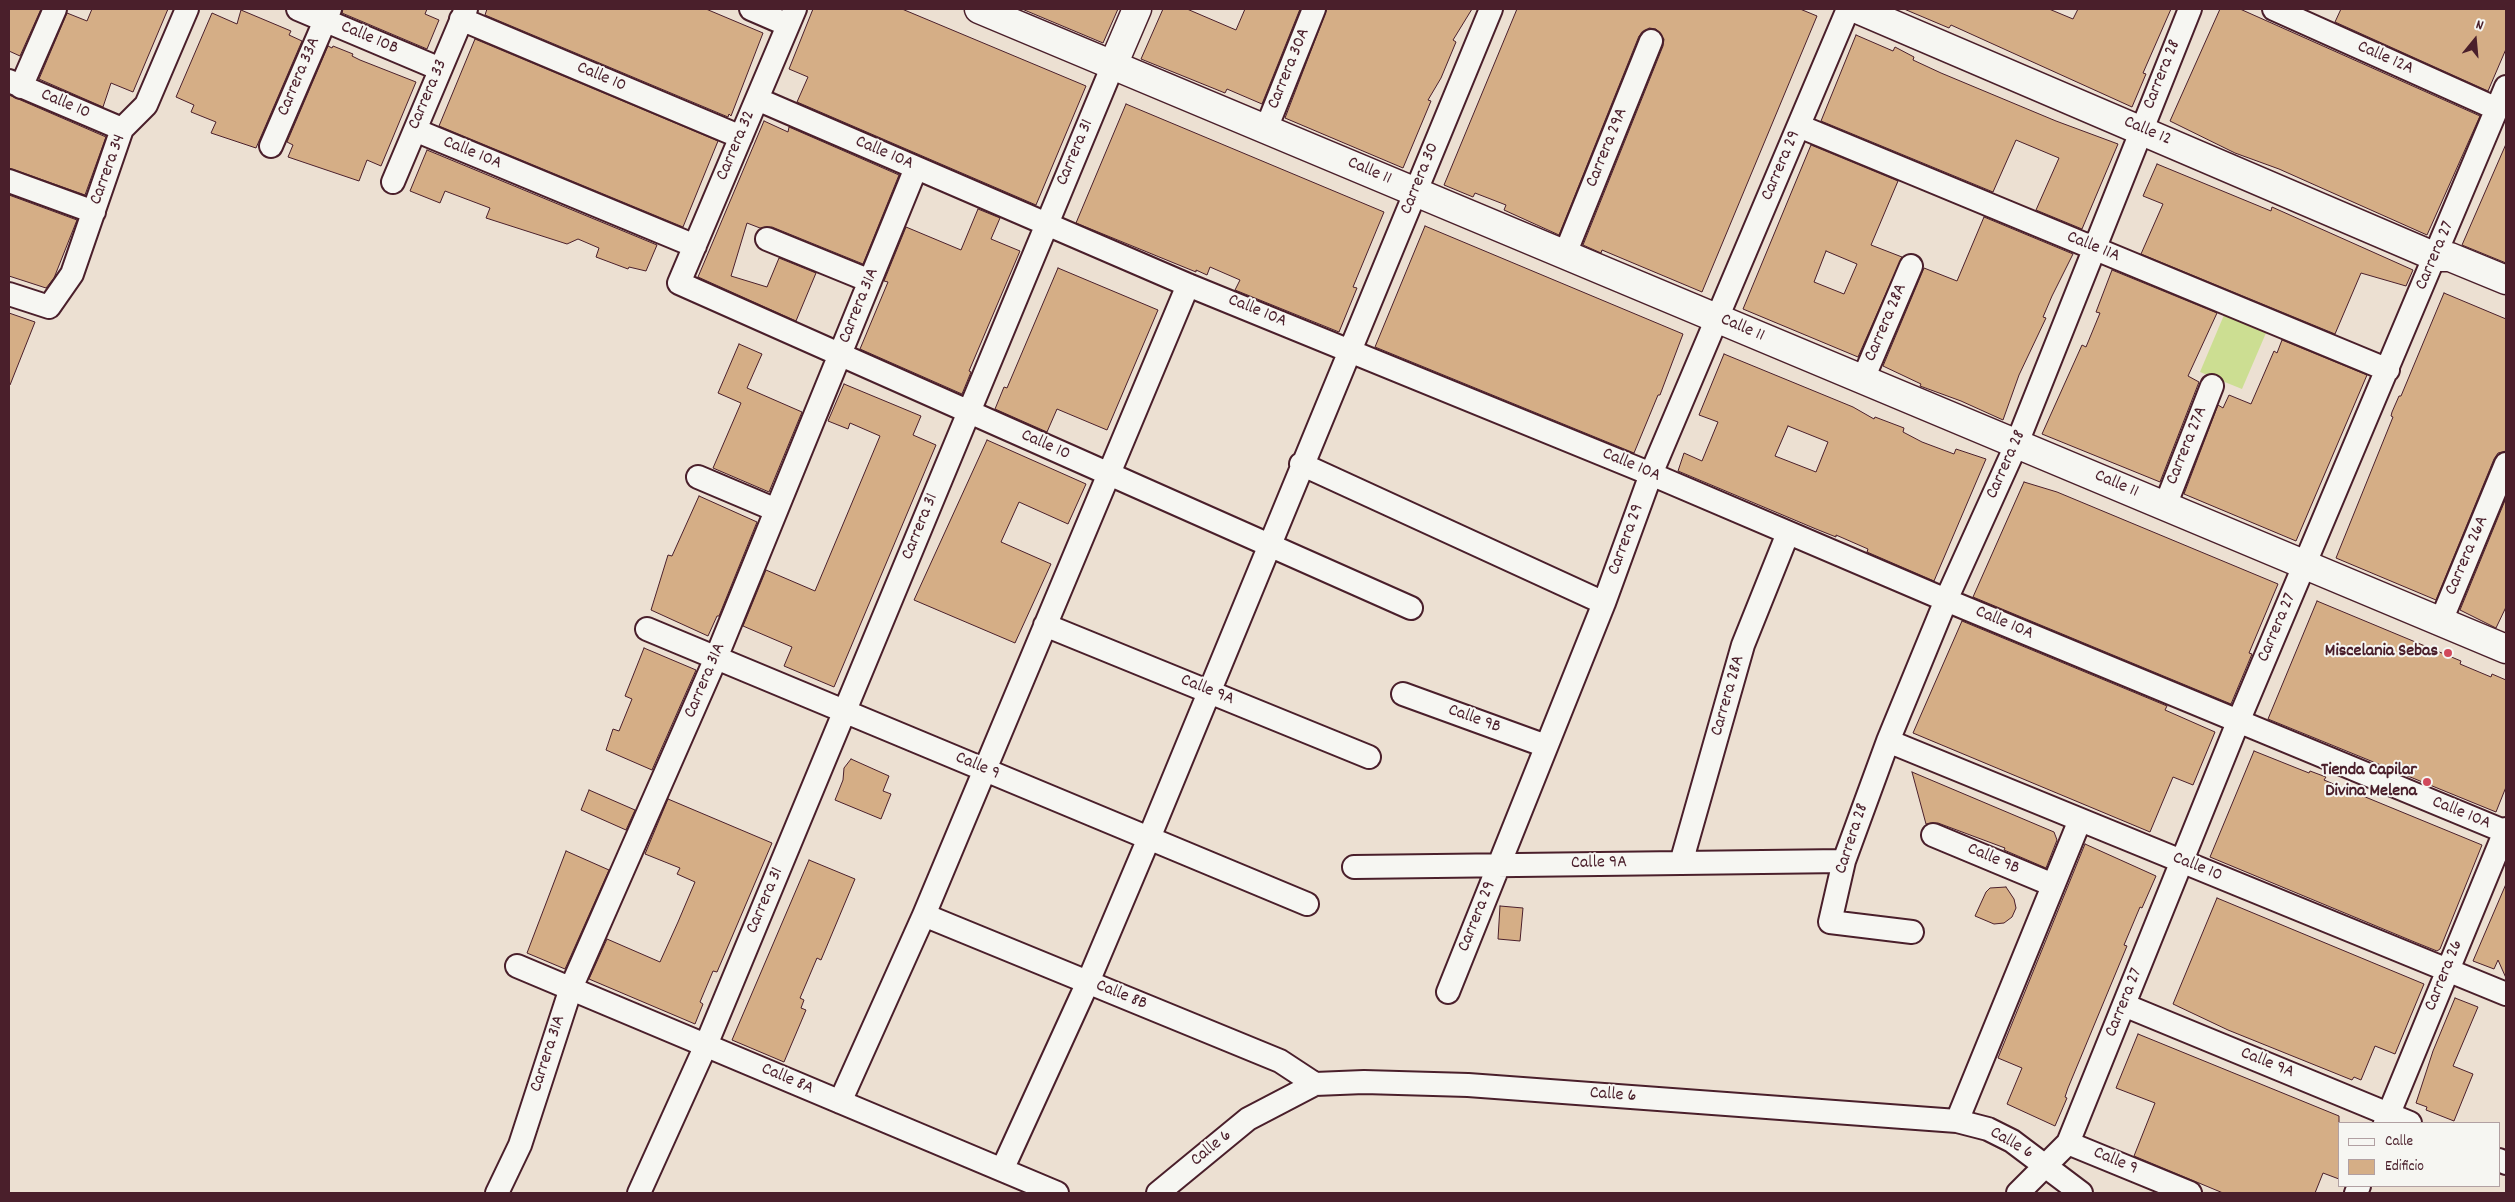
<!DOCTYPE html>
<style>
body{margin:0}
#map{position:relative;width:2515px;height:1202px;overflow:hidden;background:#ece0d2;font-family:Dekko,sans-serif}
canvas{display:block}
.frame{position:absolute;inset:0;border:10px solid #4a1f2b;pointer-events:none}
.legend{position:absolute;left:2338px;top:1122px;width:162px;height:65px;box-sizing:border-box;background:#f6f6f2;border:1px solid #b1a0a2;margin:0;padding:6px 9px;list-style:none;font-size:15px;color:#4a1f2b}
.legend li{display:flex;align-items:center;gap:10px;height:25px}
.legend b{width:25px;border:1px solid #b1a0a2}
.north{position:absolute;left:2450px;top:15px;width:50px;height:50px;-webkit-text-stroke:4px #f6f6f2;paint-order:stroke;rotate:17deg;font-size:14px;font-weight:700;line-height:20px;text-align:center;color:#4a1f2b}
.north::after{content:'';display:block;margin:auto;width:18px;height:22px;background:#4a1f2b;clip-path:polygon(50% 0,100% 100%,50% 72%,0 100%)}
</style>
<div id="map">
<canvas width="2515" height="1202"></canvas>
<div class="frame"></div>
<ul class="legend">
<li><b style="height:6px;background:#f6f6f2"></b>Calle</li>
<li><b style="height:14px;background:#d5ae86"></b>Edificio</li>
</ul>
<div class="north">N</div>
</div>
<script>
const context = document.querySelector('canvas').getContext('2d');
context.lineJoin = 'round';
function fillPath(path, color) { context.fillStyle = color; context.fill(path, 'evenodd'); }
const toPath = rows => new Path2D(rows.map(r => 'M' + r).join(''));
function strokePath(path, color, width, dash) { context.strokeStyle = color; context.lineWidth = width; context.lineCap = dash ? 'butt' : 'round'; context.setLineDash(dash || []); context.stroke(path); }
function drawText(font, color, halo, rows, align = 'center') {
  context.font = font + ' Dekko,sans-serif'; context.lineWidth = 4; context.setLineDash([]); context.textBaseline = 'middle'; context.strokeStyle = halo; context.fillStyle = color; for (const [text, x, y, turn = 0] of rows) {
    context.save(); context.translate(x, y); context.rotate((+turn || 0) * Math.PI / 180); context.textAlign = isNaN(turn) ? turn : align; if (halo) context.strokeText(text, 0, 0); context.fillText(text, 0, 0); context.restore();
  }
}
const green = toPath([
 [2224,315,2266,333,2242,389,2200,372]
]);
const building = toPath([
 [9,9,41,9,20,56,9,51,9,9],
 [92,9,168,9,133,92,111,83,103,107,39,79,67,13,87,21,92,9],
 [343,9,427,9,425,14,439,20,427,49,342,13,343,9],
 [487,9,706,9,763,33,731,116,729,114,728,117,485,15,487,9],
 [813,9,902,9,1086,86,1036,205,797,102,808,77,789,69,813,9],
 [1022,9,1118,9,1103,43,1022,9],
 [1163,9,1187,9,1236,30,1245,9,1300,9,1262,104,1227,89,1225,93,1141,59,1163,9],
 [1327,9,1472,9,1453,40,1456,42,1441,78,1428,100,1431,101,1403,168,1285,118,1327,9],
 [1517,9,1800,9,1817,16,1702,292,1602,250,1601,253,1583,245,1663,46,1664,39,1656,29,1649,28,1639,36,1559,235,1504,210,1506,205,1475,193,1473,197,1444,185,1517,9],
 [1904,9,2049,9,2073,19,2078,9,2171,9,2143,73,2146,74,2132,107,1951,25,1949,28,1904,9],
 [2220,9,2240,9,2480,116,2427,235,2279,169,2235,153,2170,121,2220,9],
 [2341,9,2506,9,2506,49,2488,91,2335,22,2341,9],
 [241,10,291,31,289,35,302,41,256,148,211,133,216,122,191,112,194,105,176,97,212,13,237,24,241,10],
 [1856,35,1893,51,1895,47,1914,57,1913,60,1941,73,2056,121,2118,144,2082,229,2036,210,2059,158,2016,140,1993,192,1821,121,1856,35],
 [475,39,718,141,683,227,439,126,475,39],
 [328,46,332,48,333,46,353,54,352,56,360,60,416,82,381,166,367,160,359,181,288,157,293,145,287,142,328,46],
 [9,95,106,137,85,195,9,168,9,95],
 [1126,104,1384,212,1353,287,1357,288,1339,332,1235,290,1240,280,1210,267,1207,275,1196,270,1196,272,1076,223,1126,104],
 [764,121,788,132,789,127,899,175,863,264,772,227,760,228,747,223,731,276,767,287,779,258,816,273,796,321,698,277,764,121],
 [2506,144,2506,263,2462,245,2506,144],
 [1811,145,1898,181,1871,245,1902,257,1858,357,1743,309,1811,145],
 [1826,251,1857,264,1844,294,1814,282,1826,251],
 [427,150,657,245,646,271,629,267,628,269,596,257,599,248,578,239,567,244,486,218,490,208,445,191,440,203,410,191,427,150],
 [2157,164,2271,211,2272,207,2413,270,2406,286,2361,273,2335,334,2141,254,2163,204,2143,196,2157,164],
 [9,195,77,220,54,278,46,288,9,276,9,195],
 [978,209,1000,218,991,239,1020,251,969,371,971,372,962,394,860,349,888,282,884,281,906,227,961,250,978,209],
 [1984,217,2073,254,2052,296,2043,317,2046,318,2019,375,2003,420,1961,401,1920,386,1921,384,1883,366,1924,268,1957,281,1984,217],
 [1425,226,1683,334,1660,395,1658,395,1634,453,1375,347,1425,226],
 [1058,268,1158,310,1107,430,1057,409,1047,432,995,409,1004,387,1007,388,1058,268],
 [2112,270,2217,313,2188,376,2199,382,2160,482,2042,434,2082,345,2086,347,2100,313,2096,312,2112,270],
 [2444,293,2506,319,2506,451,2498,453,2494,459,2436,600,2336,558,2393,417,2391,416,2392,412,2399,396,2401,396,2444,293],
 [9,313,35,322,10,385,9,385,9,313],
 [2282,340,2367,375,2296,541,2184,494,2218,405,2223,408,2229,395,2251,404,2274,351,2277,353,2282,340],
 [739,344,762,354,747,388,802,412,769,492,713,468,741,403,718,393,739,344],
 [1724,354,1853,407,1874,419,1875,417,1904,428,1903,432,1922,442,1954,454,1956,449,1986,459,1934,581,1867,552,1868,549,1836,535,1836,537,1816,529,1678,471,1684,453,1702,461,1718,422,1699,415,1724,354],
 [1788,426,1828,442,1816,472,1775,456,1788,426],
 [844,384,921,416,913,435,936,445,834,687,784,666,792,647,743,626,766,570,815,591,880,436,850,423,848,429,828,421,844,384],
 [987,440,1086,484,1068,524,1019,502,1001,542,1051,564,1015,643,914,600,987,440],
 [2024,482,2057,492,2278,584,2249,653,2252,654,2231,704,1973,597,2024,482],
 [699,496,757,522,719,616,717,616,708,636,651,610,668,555,672,556,699,496],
 [2506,498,2506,607,2496,628,2460,610,2506,498],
 [2317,601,2461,661,2460,664,2491,677,2492,674,2506,680,2506,787,2496,812,2268,719,2317,601],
 [1962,621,2167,706,2165,710,2215,732,2193,785,2173,777,2150,832,1913,733,1962,621],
 [644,648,696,670,652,770,606,750,613,729,619,731,632,699,625,696,644,648],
 [2254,751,2309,773,2310,771,2326,777,2324,780,2482,845,2440,949,2437,951,2417,943,2210,857,2254,751],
 [851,759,889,776,883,791,891,794,881,819,835,800,843,780,844,768,851,759],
 [1912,772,2054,832,2057,840,2046,868,2004,850,2005,848,1938,823,1926,824,1912,772],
 [589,790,635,810,626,830,581,810,589,790],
 [668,799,772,843,717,972,713,971,700,1002,703,1004,695,1024,589,979,607,939,660,962,678,922,695,882,677,874,680,868,645,854,668,799],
 [2085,844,2156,876,2142,908,2140,907,2124,945,2127,946,2068,1088,2065,1097,2067,1098,2055,1126,2007,1104,2022,1068,1998,1058,2085,844],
 [566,851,609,870,565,969,527,953,566,851],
 [809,860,855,879,821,960,817,958,800,998,804,1000,801,1008,806,1010,784,1062,732,1040,809,860],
 [2506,884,2506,978,2498,960,2494,969,2473,961,2506,884],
 [2006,887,2014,899,2016,908,2012,917,2004,923,1994,924,1975,916,1986,892,1990,888,2006,887],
 [2217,898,2424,984,2395,1054,2375,1046,2361,1080,2354,1077,2352,1080,2228,1030,2173,1004,2217,898],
 [1500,906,1523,908,1520,941,1498,939,1500,906],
 [2455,998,2478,1007,2453,1066,2473,1074,2454,1121,2426,1110,2427,1107,2416,1103,2433,1051,2455,998],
 [2138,1034,2339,1116,2339,1179,2323,1173,2315,1193,2223,1193,2134,1156,2155,1103,2116,1088,2138,1034]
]);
const minor = toPath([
 [298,9,440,69],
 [751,9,788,25],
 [795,9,679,283,1411,608],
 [2274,9,2497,109],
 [461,19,741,137],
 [9,81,122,129],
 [21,87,55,9],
 [757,99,1188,285,1651,474,1946,600,2506,832],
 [1799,126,2388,370],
 [1266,129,1314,9],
 [415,130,695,246],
 [271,146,330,9],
 [9,181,94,212],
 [393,182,466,9],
 [767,239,870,281],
 [1565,254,1651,41],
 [9,294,49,307,72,274,122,129,146,105,187,9],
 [1863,379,1911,266],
 [1301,464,1604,603],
 [698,477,776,510],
 [2165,506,2212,386],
 [2441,621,2506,464],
 [1045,625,1369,757],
 [647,629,1307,904],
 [1403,694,1546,746],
 [1888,741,2506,994],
 [1933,835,2053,885],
 [1681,863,1743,645,1788,533],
 [1354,867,1844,861],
 [924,915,1280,1061,1315,1084],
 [1912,932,1830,922,1844,861,1888,741,1946,600,2017,443,2190,9],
 [517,966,1057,1193],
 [1448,992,1604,603,1651,474,1848,9],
 [2124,1005,2410,1123],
 [840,1102,924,915,1188,285],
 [1957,1121,2080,820],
 [2385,1123,2506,829],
 [2068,1143,2190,1193],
 [2499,1160,2506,1163],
 [1002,1170,1088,982,1149,838,1491,9],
 [497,1193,520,1145,571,988,716,658,916,168],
 [639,1193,706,1045,1113,65],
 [1158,1193,1248,1119,1315,1084,1364,1082,1468,1085,1957,1121,1988,1129,2012,1141,2081,1193],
 [2018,1193,2068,1143,2238,722,2506,87],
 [2356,1193,2359,1186]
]);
const tertiary = toPath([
 [979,9,2506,649],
 [1857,9,2436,257,2450,257,2506,280],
 [1113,65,1137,9]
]);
const markers = [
 [2448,653,5,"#d1495b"],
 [2427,782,5,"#d1495b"]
];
const streetNames = [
 ["Calle 10B",369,39,23],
 ["Calle 12A",2385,59,24],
 ["Carrera 30A",1290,69,-68],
 ["Carrera 28",2163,75,-68],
 ["Carrera 33A",300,77,-67],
 ["Calle 10",601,78,23],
 ["Carrera 33",429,95,-67],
 ["Calle 10",65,105,23],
 ["Calle 12",2147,132,23],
 ["Carrera 32",737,146,-67],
 ["Carrera 29A",1608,148,-68],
 ["Carrera 31",1076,153,-67],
 ["Calle 10A",472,154,22],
 ["Calle 10A",884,154,23],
 ["Carrera 29",1782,166,-67],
 ["Carrera 34",109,170,-70],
 ["Calle 11",1369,172,23],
 ["Carrera 30",1421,179,-68],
 ["Calle 11A",2093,248,22],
 ["Carrera 27",2436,256,-67],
 ["Carrera 31A",860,306,-68],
 ["Calle 10A",1257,312,22],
 ["Carrera 28A",1887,323,-67],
 ["Calle 11",1742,329,23],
 ["Calle 10",1045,446,24],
 ["Carrera 27A",2188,446,-68],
 ["Carrera 28",2007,465,-66],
 ["Calle 10A",1631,466,23],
 ["Calle 11",2116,485,23],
 ["Carrera 31",921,527,-68],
 ["Carrera 29",1627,540,-70],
 ["Carrera 26A",2468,556,-67],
 ["Calle 10A",2004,624,23],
 ["Carrera 27",2278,628,-67],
 ["Carrera 31A",706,681,-67],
 ["Calle 9A",1207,691,22],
 ["Carrera 28A",1729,696,-74],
 ["Calle 9B",1474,720,20],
 ["Calle 9",977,767,23],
 ["Calle 10A",2461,814,22],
 ["Carrera 28",1853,839,-72],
 ["Calle 9B",1993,860,23],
 ["Calle 9A",1599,864,-1],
 ["Calle 10",2197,868,22],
 ["Carrera 31",766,901,-67],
 ["Carrera 29",1478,917,-68],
 ["Carrera 26",2445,976,-68],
 ["Calle 8B",1121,996,22],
 ["Carrera 27",2125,1003,-68],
 ["Carrera 31A",549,1054,-72],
 ["Calle 9A",2267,1064,22],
 ["Calle 8A",787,1080,23],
 ["Calle 6",1613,1096,4],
 ["Calle 6",2011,1144,30],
 ["Calle 6",1212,1149,-39],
 ["Calle 9",2115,1162,23]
];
const poiNames = [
 ["Miscelania Sebas",2438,653],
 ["Tienda Capilar",2417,772],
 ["Divina Melena",2417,793]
];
fillPath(green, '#ccde92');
fillPath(building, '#d5ae86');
strokePath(building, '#4a1f2b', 1);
strokePath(minor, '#4a1f2b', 26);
strokePath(tertiary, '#4a1f2b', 31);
strokePath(minor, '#f6f6f2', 22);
strokePath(tertiary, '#f6f6f2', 28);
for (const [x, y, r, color] of markers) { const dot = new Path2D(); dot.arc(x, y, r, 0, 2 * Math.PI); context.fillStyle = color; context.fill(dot); strokePath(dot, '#f6f6f2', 2); }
drawText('18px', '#4a1f2b', '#f6f6f2', streetNames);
drawText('bold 18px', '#4a1f2b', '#f6f6f2', poiNames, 'right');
</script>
